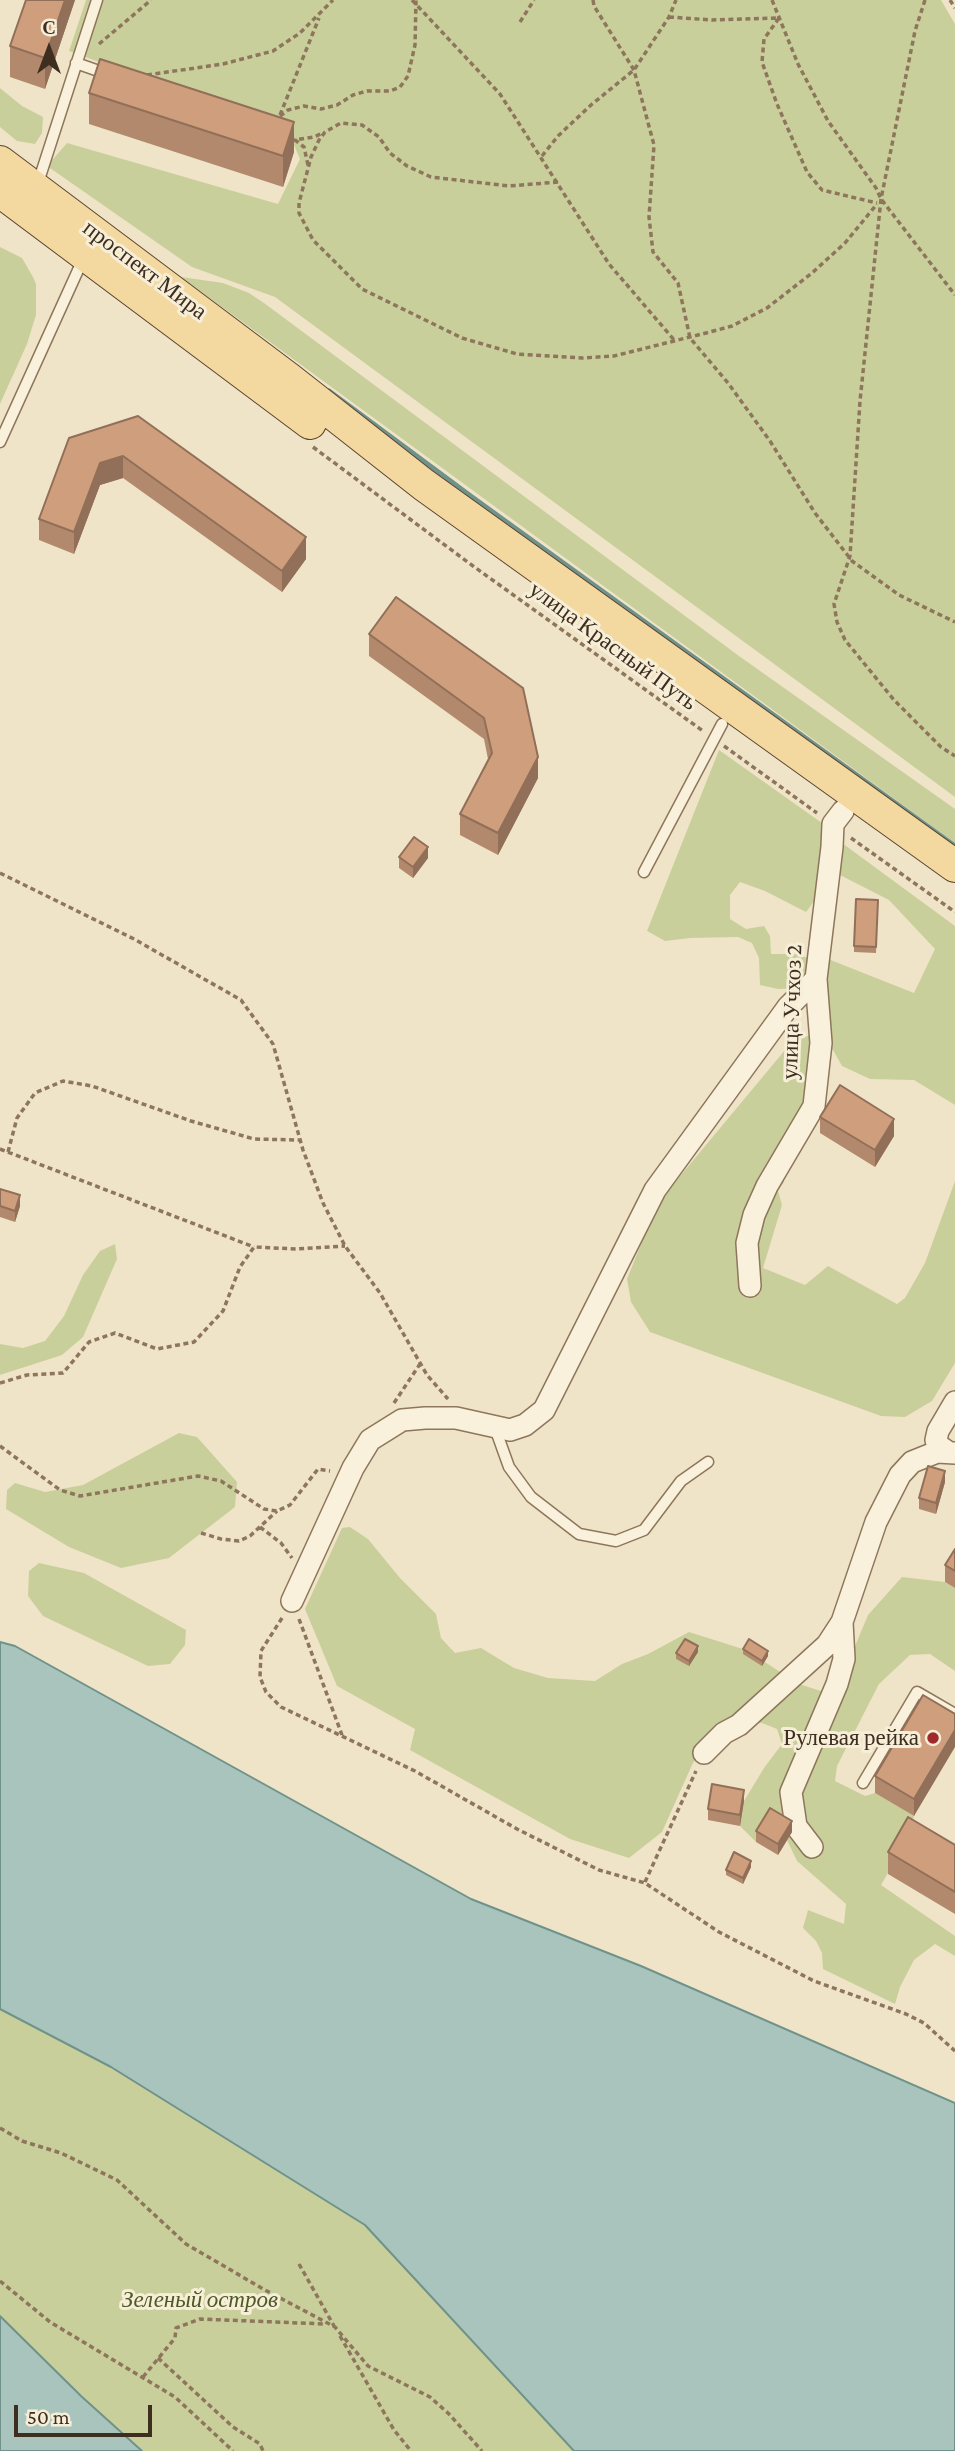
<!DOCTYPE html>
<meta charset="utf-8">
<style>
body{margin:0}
#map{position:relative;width:955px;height:2451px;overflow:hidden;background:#f0e4c8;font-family:"Crimson Pro",serif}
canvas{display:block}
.north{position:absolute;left:14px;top:14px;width:70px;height:70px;-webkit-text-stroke:5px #f7eed8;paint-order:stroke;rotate:0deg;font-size:19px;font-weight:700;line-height:28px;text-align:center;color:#3d2e20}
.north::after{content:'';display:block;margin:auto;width:24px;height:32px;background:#3d2e20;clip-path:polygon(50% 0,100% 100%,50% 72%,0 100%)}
.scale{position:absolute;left:14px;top:2405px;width:138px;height:32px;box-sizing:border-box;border:4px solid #3d2e20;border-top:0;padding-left:9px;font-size:21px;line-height:24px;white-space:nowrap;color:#3d2e20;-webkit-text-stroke:5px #f7eed8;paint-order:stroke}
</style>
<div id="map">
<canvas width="955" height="2451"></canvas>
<div class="north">С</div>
<div class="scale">50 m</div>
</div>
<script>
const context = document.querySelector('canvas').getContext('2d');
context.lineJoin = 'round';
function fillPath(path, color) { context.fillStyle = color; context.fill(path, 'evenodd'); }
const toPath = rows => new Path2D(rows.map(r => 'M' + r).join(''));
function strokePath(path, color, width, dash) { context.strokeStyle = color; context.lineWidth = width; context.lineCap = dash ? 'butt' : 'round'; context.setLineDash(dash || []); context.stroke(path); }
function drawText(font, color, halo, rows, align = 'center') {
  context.font = font + ' "Crimson Pro",serif'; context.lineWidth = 6; context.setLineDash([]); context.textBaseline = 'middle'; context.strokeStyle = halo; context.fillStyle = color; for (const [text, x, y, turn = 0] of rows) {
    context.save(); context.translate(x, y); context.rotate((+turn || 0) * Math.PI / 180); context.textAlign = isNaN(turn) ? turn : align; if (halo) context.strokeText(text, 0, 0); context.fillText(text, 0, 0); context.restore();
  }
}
const green = toPath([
 [86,0,941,0,955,24,955,797,275,297,192,267,47,166,67,143,278,204,300,159,288,131,69,51],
 [0,88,22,106,43,117,42,133,35,144,17,141,0,127],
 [0,247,22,258,33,277,36,284,36,315,27,344,0,404],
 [181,277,223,283,249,293,264,303,739,656,955,809,955,843],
 [719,750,829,828,815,900,806,912,765,891,740,882,730,895,730,919,746,929,764,926,770,936,771,954,795,954,811,959,810,988,778,989,760,985,759,958,752,943,738,937,690,938,665,941,647,931],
 [842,843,955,926,955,1105,914,1080,870,1079,842,1066,824,1034,822,1007,828,959,914,993,935,949,889,900,838,874],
 [809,1036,816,1048,814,1068,786,1155,784,1182,778,1191,782,1205,763,1268,805,1285,828,1266,897,1304,905,1298,925,1263,955,1181,955,1363,932,1401,905,1417,881,1416,650,1332,631,1302,627,1279,643,1239,666,1193,785,1050,799,1037],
 [115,1244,117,1259,83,1337,62,1355,0,1375,0,1344,23,1348,45,1341,64,1316,83,1275,100,1251],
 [179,1433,197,1437,237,1482,235,1507,169,1558,121,1568,69,1547,6,1509,7,1490,15,1483,45,1492,83,1485],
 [350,1527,368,1539,400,1578,436,1614,441,1638,455,1653,481,1648,514,1668,548,1678,595,1681,622,1664,648,1654,689,1632,746,1650,799,1684,821,1691,837,1689,868,1615,902,1577,945,1582,955,1588,955,1671,930,1654,910,1655,879,1684,837,1766,835,1781,865,1796,875,1793,914,1816,908,1839,881,1885,955,1936,955,1956,935,1944,914,1960,900,1987,895,2004,823,1969,822,1953,816,1941,803,1928,808,1910,844,1924,846,1904,797,1861,787,1840,791,1832,756,1842,740,1826,744,1801,764,1768,782,1744,777,1729,762,1723,734,1720,709,1736,692,1765,662,1832,629,1858,570,1839,410,1750,415,1729,337,1686,305,1609,342,1528],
 [39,1563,84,1573,186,1630,185,1645,170,1664,148,1666,43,1616,28,1596,29,1571],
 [0,2009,111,2067,365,2225,574,2451,142,2451,81,2396,0,2316]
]);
const water = toPath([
 [0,1642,15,1646,471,1899,641,1966,955,2103,955,2451,574,2451,365,2225,111,2067,0,2009,0,1642],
 [0,2316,81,2396,142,2451,0,2451,0,2316]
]);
const stream = toPath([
 [329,391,472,497,955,846]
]);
const path = toPath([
 [412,0,500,94,609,264,675,341],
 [593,0,594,6,634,70,654,145,649,217,653,252,678,283,690,338,728,383,770,441,815,513,852,561,899,595,955,622],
 [772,0,798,64,828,121,876,188,881,199,955,295],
 [925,0,915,31,881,199,860,401,850,556,834,604,837,622,845,640,894,700,941,747,955,756],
 [950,0,955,8],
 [669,17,712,20,779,18,764,39,762,62,777,104,807,172,822,190,877,203],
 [520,22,534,0],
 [99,44,151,0],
 [147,75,223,64,273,51,300,33,333,0],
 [280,115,319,18],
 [280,116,288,110,304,106,321,109,337,105,353,95,367,91,390,91,400,87,408,76,415,45,416,0],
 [542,156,558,136,591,105,634,70,669,17,676,0],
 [308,165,304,147,295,140,314,137,323,133],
 [558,182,509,186,431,177,407,166,390,153,379,137,362,125,341,123,325,132,319,140,311,157,299,203,299,213,313,240,362,289,462,338,517,354,582,358,614,356,706,333,732,326,767,308,812,273,845,243,877,204],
 [313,447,473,566,703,731],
 [724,746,817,813],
 [851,838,955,912],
 [0,873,134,939,241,1000,273,1044,303,1150,323,1203,345,1246,380,1293,427,1375,448,1399],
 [0,1149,254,1247],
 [8,1152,17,1118,35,1093,63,1081,92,1086,191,1121,254,1139,299,1140],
 [0,1383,27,1375,63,1373,89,1342,115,1333,157,1349,194,1342,223,1311,240,1267,254,1247,297,1249,345,1246],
 [394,1403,420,1364],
 [0,1446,60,1490,80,1496,198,1476,221,1481,264,1509,277,1511,290,1505,318,1469,330,1471],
 [260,1527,281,1543,292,1558],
 [201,1533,221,1539,239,1541,250,1536,277,1511],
 [282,1618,261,1651,260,1677,266,1692,281,1707,415,1771,517,1829,599,1870,645,1883,719,1932,814,1981,906,2014,924,2023,955,2051],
 [299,1619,342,1735],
 [645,1882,696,1771],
 [0,2128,22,2141,61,2153,117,2180,186,2244,265,2290,335,2327,368,2366,430,2397,449,2414,482,2451],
 [299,2264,334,2326],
 [0,2281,50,2322,175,2397,233,2451],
 [340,2336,394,2430,411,2451],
 [158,2358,233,2427,260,2444,263,2451],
 [143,2377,175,2338,176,2328,200,2319,325,2324]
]);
const lane = toPath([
 [76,63,110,75],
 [37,186,97,0],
 [0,442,84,257],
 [644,872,722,724],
 [495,1428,509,1467,531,1497,579,1534,616,1541,644,1530,681,1481,708,1462],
 [863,1783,917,1692,955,1714]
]);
const street = toPath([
 [750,1286,747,1243,754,1215,767,1186,814,1106,821,1043,816,979,832,847,833,824,843,811],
 [948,1452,938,1445,936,1440,938,1431,955,1402],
 [292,1601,353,1468,370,1440,402,1420,425,1418,456,1418,510,1430,525,1425,544,1410,655,1190,788,1007,816,979],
 [704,1753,724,1733,739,1725,827,1645,842,1622,876,1522,900,1475,912,1462,937,1452,955,1453],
 [812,1847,796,1826,791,1792,837,1684,844,1659,842,1622]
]);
const primary = toPath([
 [0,162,289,379,424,485,955,866],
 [0,191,310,423]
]);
const wall = toPath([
 [26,0,75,0,45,89,10,77,10,46],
 [89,93,294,152,283,187,89,124],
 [138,416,306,559,282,592,123,478,100,485,74,554,39,540,39,519],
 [396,597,538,778,498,855,460,835,460,814,488,759,484,739,369,656,369,634],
 [399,857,428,858,413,878,399,868],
 [878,900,876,953,854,952,854,946],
 [820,1117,894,1136,875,1167,820,1133],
 [0,1189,20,1206,15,1222,0,1217],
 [945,1482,936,1514,919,1509,919,1498],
 [955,1549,955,1588,945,1582,945,1565],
 [743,1649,768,1656,762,1666,743,1654],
 [698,1652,689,1666,676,1659,676,1653],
 [955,1714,914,1816,875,1793,875,1776],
 [744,1801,740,1826,708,1820,708,1809],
 [756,1831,792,1832,778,1855,756,1842],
 [955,1845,955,1914,888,1874,888,1852],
 [751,1867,743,1884,726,1875,726,1870]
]);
const shadedWall = toPath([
 [65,0,75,0,45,89,45,58],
 [294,122,294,152,283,187,283,156],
 [123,456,123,478,100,485,74,554,74,532,100,463],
 [306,537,306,559,282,592,282,571],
 [538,757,538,778,498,855,498,833],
 [428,847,428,858,413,878,413,867],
 [894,1119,894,1136,875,1167,875,1150],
 [20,1195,20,1206,15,1222,15,1211],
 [945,1471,945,1482,936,1514,936,1503],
 [698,1646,698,1652,689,1666,689,1661],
 [768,1651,768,1656,762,1666,762,1661],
 [955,1730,955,1747,914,1816,914,1799],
 [744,1790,744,1801,740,1826,740,1815],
 [792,1821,792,1832,778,1855,778,1844],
 [751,1861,751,1867,743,1884,743,1878]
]);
const building = toPath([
 [26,0,65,0,45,58,10,46,26,0],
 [100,59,294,122,283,156,89,93,100,59],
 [138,416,306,537,282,571,123,456,100,463,74,532,39,519,69,438,138,416],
 [396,597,523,688,538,757,498,833,460,814,492,753,484,718,369,634,396,597],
 [414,837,428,847,413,867,399,857,414,837],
 [856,899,878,900,876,947,854,946,856,899],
 [840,1085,894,1119,875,1150,820,1117,840,1085],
 [0,1189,20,1195,15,1211,0,1206,0,1189],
 [928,1466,945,1471,936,1503,919,1498,928,1466],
 [955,1549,955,1571,945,1565,955,1549],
 [685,1639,698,1646,689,1661,676,1653,685,1639],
 [749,1639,768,1651,762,1661,743,1649,749,1639],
 [923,1695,955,1714,955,1730,914,1799,875,1776,923,1695],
 [712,1784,744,1790,740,1815,708,1809,712,1784],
 [770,1808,792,1821,778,1844,756,1831,770,1808],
 [908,1817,955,1845,955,1892,888,1852,908,1817],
 [734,1852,751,1861,743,1878,726,1870,734,1852]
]);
const markers = [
 [933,1738,7,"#9e2a2b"]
];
const streetNames = [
 ["проспект Мира",145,270,37],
 ["улица Красный Путь",613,646,36],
 ["улица Учхоз 2",792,1012,-88]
];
const poiNames = [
 ["Рулевая рейка",919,1738]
];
const parkNames = [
 ["Зеленый остров",200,2300]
];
fillPath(green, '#c9cf9b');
fillPath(water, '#a9c4bc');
strokePath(water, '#6f938a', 2);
strokePath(stream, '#6f938a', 5);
strokePath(lane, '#8d765c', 13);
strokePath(street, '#8d765c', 24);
strokePath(primary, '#5b4430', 34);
strokePath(path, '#8d765c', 3.5, [5, 3.5]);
strokePath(lane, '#faf1dc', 10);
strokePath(street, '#faf1dc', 21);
strokePath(primary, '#f3d9a0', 32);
fillPath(wall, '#b2896c');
fillPath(shadedWall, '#916f58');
fillPath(building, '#cf9f7d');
strokePath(building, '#916f58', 2);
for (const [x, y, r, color] of markers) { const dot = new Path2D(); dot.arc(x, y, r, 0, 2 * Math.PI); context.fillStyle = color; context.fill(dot); strokePath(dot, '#f7eed8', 2.5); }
drawText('23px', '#3d2e20', '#f7eed8', streetNames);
drawText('23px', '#3d2e20', '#f7eed8', poiNames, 'right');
drawText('italic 23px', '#4d5a26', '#f7eed8', parkNames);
</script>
